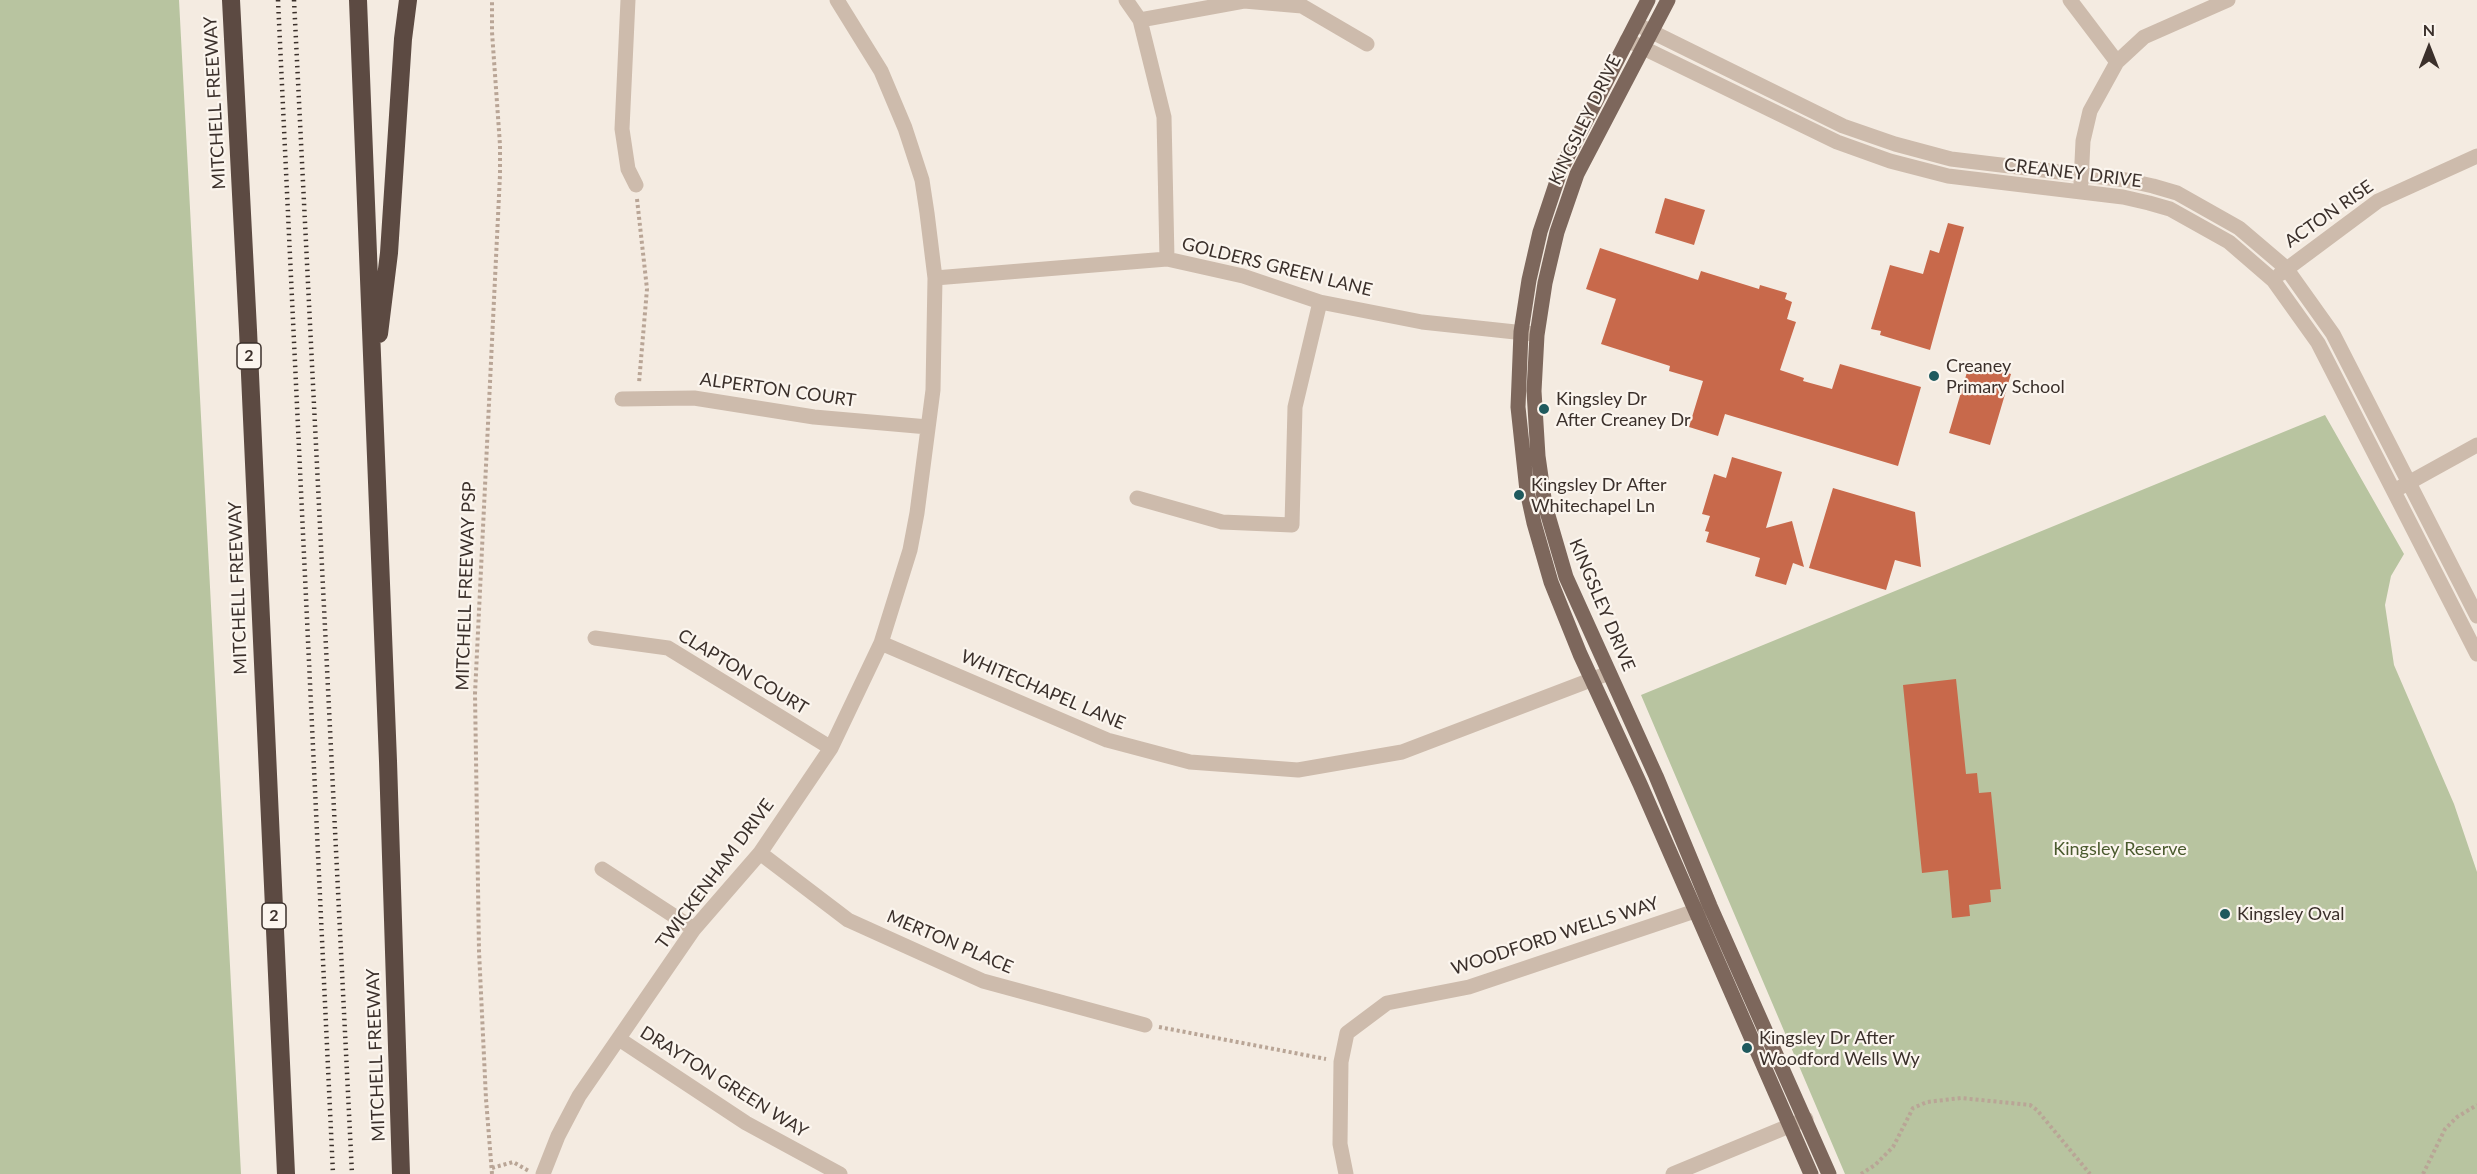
<!DOCTYPE html>
<style>
body{margin:0}
#map{position:relative;width:2477px;height:1174px;overflow:hidden;background:#f4ebe1;font-family:Lato,sans-serif}
canvas{display:block}
.north{position:absolute;left:2399px;top:18px;width:60px;height:60px;-webkit-text-stroke:4px #fbf5ee;paint-order:stroke;rotate:0deg;font-size:16px;font-weight:700;line-height:24px;text-align:center;color:#3b302b}
.north::after{content:'';display:block;margin:auto;width:21px;height:27px;background:#3b302b;clip-path:polygon(50% 0,100% 100%,50% 72%,0 100%)}
</style>
<div id="map">
<canvas width="2477" height="1174"></canvas>
<div class="north">N</div>
</div>
<script>
const context = document.querySelector('canvas').getContext('2d');
context.lineJoin = 'round';
function fillPath(path, color) { context.fillStyle = color; context.fill(path, 'evenodd'); }
const toPath = rows => new Path2D(rows.map(r => 'M' + r).join(''));
function strokePath(path, color, width, dash) { context.strokeStyle = color; context.lineWidth = width; context.lineCap = dash ? 'butt' : 'round'; context.setLineDash(dash || []); context.stroke(path); }
function drawText(font, color, halo, rows, align = 'center') {
  context.font = font + ' Lato,sans-serif'; context.lineWidth = 4.5; context.setLineDash([]); context.textBaseline = 'middle'; context.strokeStyle = halo; context.fillStyle = color; for (const [text, x, y, turn = 0] of rows) {
    context.save(); context.translate(x, y); context.rotate((+turn || 0) * Math.PI / 180); context.textAlign = isNaN(turn) ? turn : align; if (halo) context.strokeText(text, 0, 0); context.fillText(text, 0, 0); context.restore();
  }
}
const green = toPath([
 [0,0,179,0,241,1174,0,1174],
 [2325,415,2404,554,2391,576,2385,605,2394,665,2454,804,2477,872,2477,1174,1845,1174,1641,695]
]);
const building = toPath([
 [1665,198,1705,210,1694,245,1655,233],
 [1948,223,1964,227,1930,350,1880,335,1881,331,1871,329,1890,265,1923,274,1930,250,1939,253],
 [1600,248,1698,280,1701,271,1759,289,1760,285,1787,293,1785,299,1792,302,1787,319,1796,322,1780,370,1804,378,1803,381,1832,389,1840,364,1921,387,1898,466,1725,414,1718,436,1689,427,1703,381,1669,371,1670,366,1601,344,1616,299,1586,289],
 [1970,362,2011,374,1990,445,1949,433],
 [1732,457,1782,472,1766,528,1792,521,1804,567,1793,563,1786,585,1755,576,1760,558,1706,542,1709,532,1705,531,1710,516,1702,514,1714,474,1726,478],
 [1833,488,1915,512,1921,567,1895,560,1886,590,1809,568],
 [1956,679,1966,774,1977,773,1979,793,1991,792,2001,889,1990,890,1991,902,1969,905,1970,916,1952,918,1948,870,1922,873,1903,685]
]);
const path = toPath([
 [637,199,647,289,639,383],
 [1159,1027,1326,1059],
 [492,1168,513,1162,529,1171],
 [492,1174,486,1099,479,951,475,694,500,175,500,145,492,32,492,0],
 [1861,1174,1875,1165,1893,1147,1913,1108,1927,1102,1961,1098,2030,1105,2037,1110,2090,1174],
 [2423,1174,2445,1129,2457,1117,2477,1105]
]);
const minor = toPath([
 [628,0,622,129,628,169,636,185],
 [1126,0,1140,20,1164,117,1167,259],
 [2070,0,2117,62],
 [1140,20,1244,1,1302,6,1367,44],
 [1636,24,1843,126,1895,144,1951,159,2126,180,2153,186,2177,193,2239,228,2286,268,2333,334,2477,616],
 [1627,40,1837,142,1890,161,1948,176,2123,197,2149,203,2170,209,2229,242,2273,280,2318,343,2477,654],
 [2081,183,2083,141,2090,111,2117,62,2144,37,2228,0],
 [2280,274,2378,201,2477,156],
 [935,278,1167,259,1243,276,1320,302,1422,322,1534,334],
 [622,399,694,398,814,417,928,427],
 [2401,487,2477,445],
 [1137,498,1222,522,1292,525,1295,407,1320,302],
 [595,638,668,648,831,748],
 [881,643,1107,740,1190,762,1298,770,1402,752,1609,673],
 [760,853,848,920,983,981,1145,1025],
 [602,869,694,929],
 [619,1039,746,1123,840,1174],
 [543,1174,558,1136,579,1096,694,929,760,853,831,748,881,643,910,550,917,513,933,390,935,278,927,213,922,180,905,128,881,71,837,0],
 [1346,1174,1340,1144,1341,1062,1347,1033,1387,1003,1469,987,1707,907],
 [1673,1174,1806,1119]
]);
const major = toPath([
 [1648,0,1561,169,1540,232,1529,280,1521,332,1518,407,1527,491,1534,523,1551,582,1580,654,1640,784,1811,1174],
 [1668,0,1577,174,1557,232,1545,283,1537,335,1534,391,1538,456,1545,505,1566,577,1656,776,1710,906,1829,1174]
]);
const highway = toPath([
 [231,0,248,330,286,1174],
 [358,0,388,761,401,1174],
 [379,334,389,253,403,39,408,0]
]);
const rail = toPath([
 [278,0,333,1174],
 [294,0,352,1174]
]);
const markers = [
 [1934,376,6,"#1f5a5e"],
 [1544,409,6,"#1f5a5e"],
 [1519,495,6,"#1f5a5e"],
 [2225,914,6,"#1f5a5e"],
 [1747,1048,6,"#1f5a5e"]
];
const shields = [
 [249,356,24],
 [274,916,24]
];
const shieldNames = [
 ["2",249,356],
 ["2",274,916]
];
const streetNames = [
 ["MITCHELL FREEWAY",215,103,-93],
 ["KINGSLEY DRIVE",1585,120,-64],
 ["CREANEY DRIVE",2073,173,7],
 ["ACTON RISE",2329,214,-35],
 ["GOLDERS GREEN LANE",1277,267,14],
 ["ALPERTON COURT",778,390,8],
 ["MITCHELL FREEWAY PSP",466,586,-88],
 ["MITCHELL FREEWAY",238,588,-92],
 ["KINGSLEY DRIVE",1602,605,67],
 ["CLAPTON COURT",743,672,31],
 ["WHITECHAPEL LANE",1043,690,23],
 ["TWICKENHAM DRIVE",715,874,-53],
 ["WOODFORD WELLS WAY",1555,936,-18],
 ["MERTON PLACE",950,942,23],
 ["MITCHELL FREEWAY",376,1055,-92],
 ["DRAYTON GREEN WAY",724,1082,32]
];
const poiNames = [
 ["Creaney",1946,366],
 ["Primary School",1946,387],
 ["Kingsley Dr",1556,399],
 ["After Creaney Dr",1556,420],
 ["Kingsley Dr After",1531,485],
 ["Whitechapel Ln",1531,506],
 ["Kingsley Oval",2237,914],
 ["Kingsley Dr After",1759,1038],
 ["Woodford Wells Wy",1759,1059]
];
const parkNames = [
 ["Kingsley Reserve",2120,849]
];
fillPath(green, '#b8c4a0');
fillPath(building, '#c8694b');
strokePath(path, '#b9a596', 4, [3, 3]);
strokePath(minor, '#cdbbac', 15);
strokePath(major, '#7d675c', 15);
strokePath(highway, '#5c4a42', 18);
strokePath(rail, '#3b302b', 4.5, [1.5, 4.5]);
for (const [x, y, r, color] of markers) { const dot = new Path2D(); dot.arc(x, y, r, 0, 2 * Math.PI); context.fillStyle = color; context.fill(dot); strokePath(dot, '#fbf5ee', 2); }
for (const [x, y, w] of shields) { const box = new Path2D(); box.roundRect(x - w / 2, y - 13, w, 26, 4.5); context.fillStyle = '#fbf5ee'; context.fill(box); strokePath(box, '#3b302b', 1.5); }
drawText('bold 16px', '#3b302b', null, shieldNames);
drawText('18px', '#3b302b', '#fbf5ee', streetNames);
drawText('18px', '#3b302b', '#fbf5ee', poiNames, 'left');
drawText('18px', '#4a5a2e', '#fbf5ee', parkNames);
</script>
